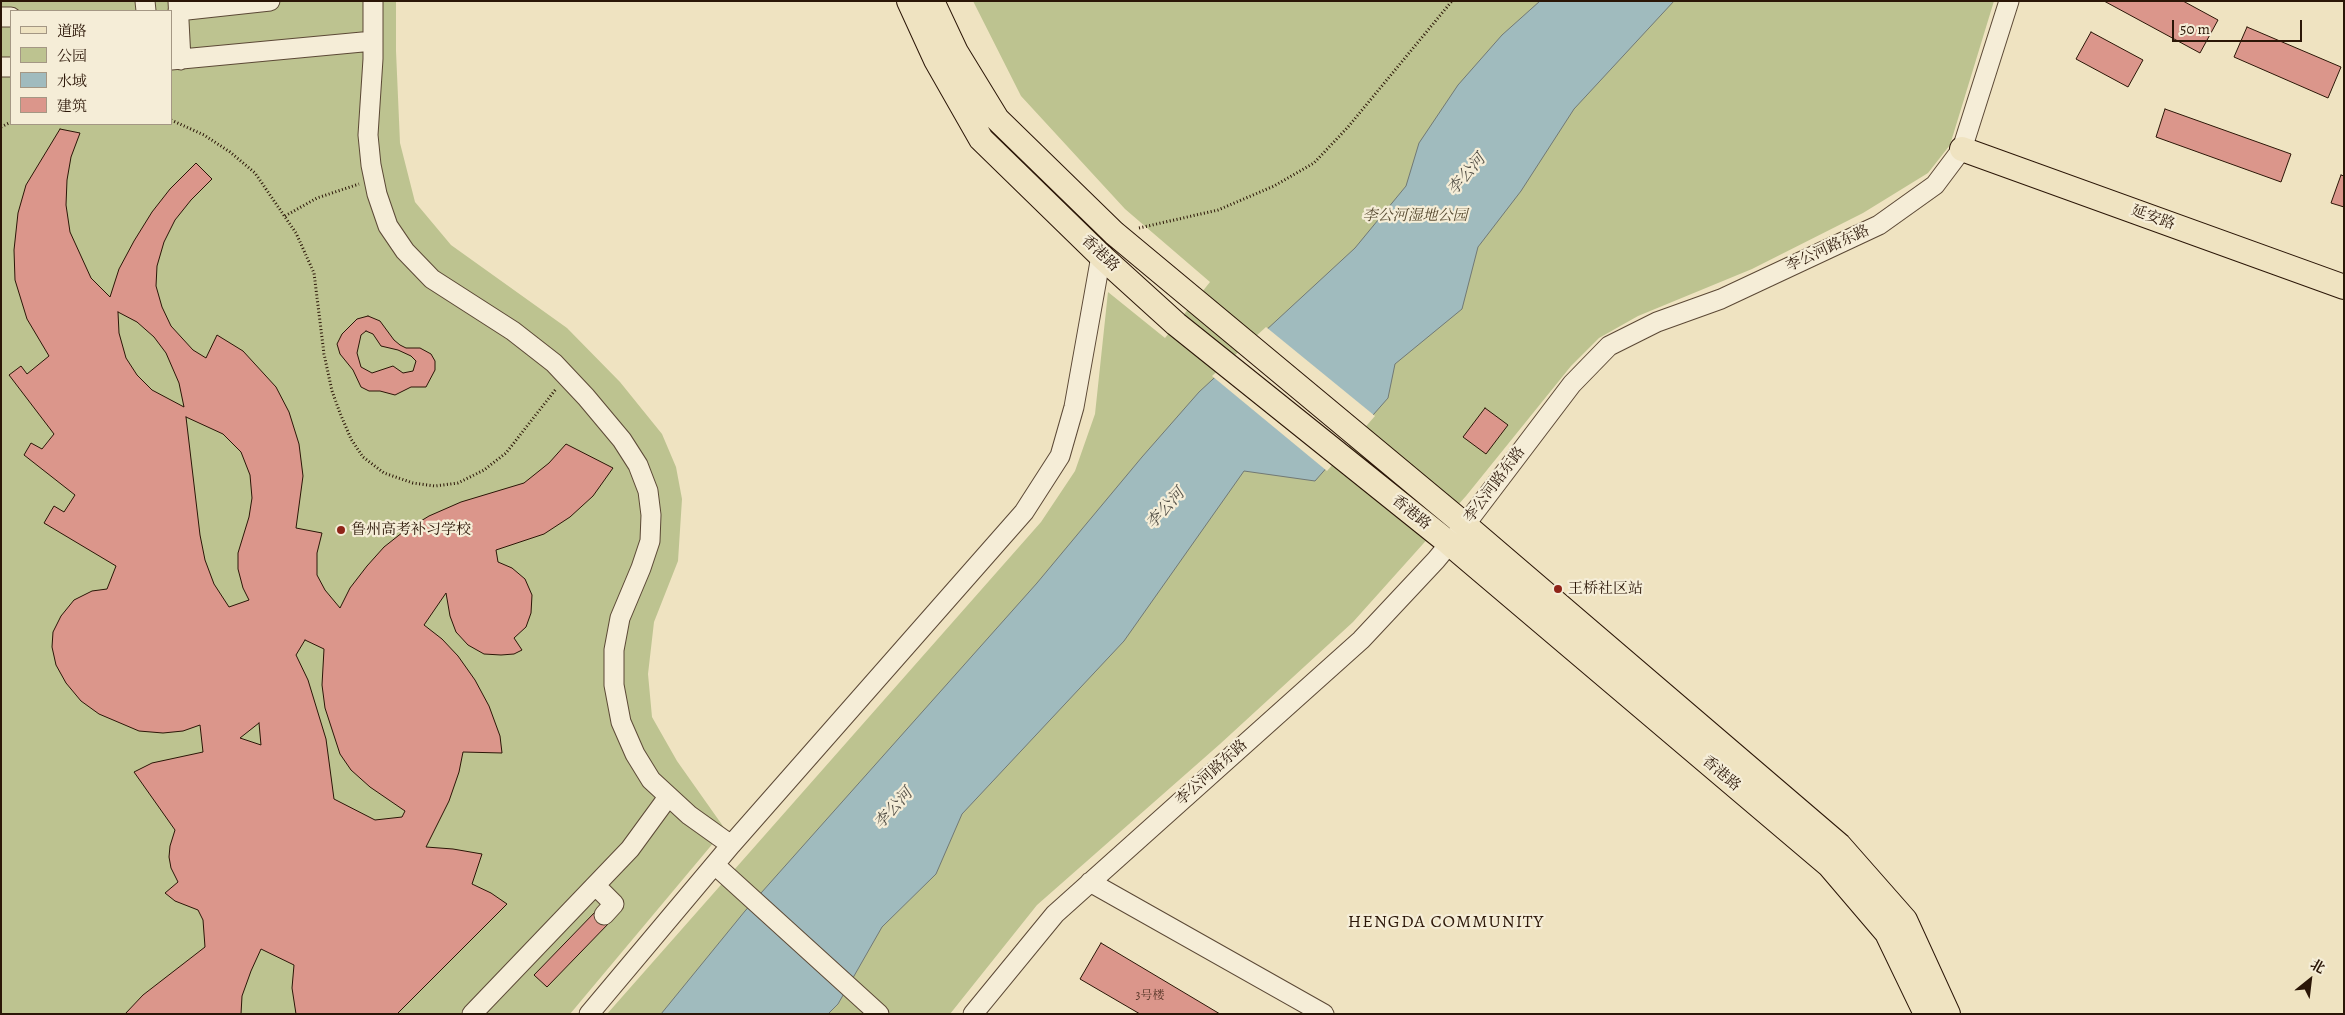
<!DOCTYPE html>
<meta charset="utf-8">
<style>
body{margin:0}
#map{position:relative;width:2345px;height:1015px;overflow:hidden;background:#efe3c1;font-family:Alegreya,"Noto Serif SC",serif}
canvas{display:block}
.frame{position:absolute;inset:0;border:2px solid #2b1607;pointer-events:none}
.legend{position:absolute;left:10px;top:10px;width:162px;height:115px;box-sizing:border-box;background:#f5edd7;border:1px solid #a49784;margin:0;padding:6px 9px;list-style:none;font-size:15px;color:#2b1607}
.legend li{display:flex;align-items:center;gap:10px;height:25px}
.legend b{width:25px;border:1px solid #a49784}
.north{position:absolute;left:2285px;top:955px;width:50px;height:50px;-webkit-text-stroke:4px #f5edd7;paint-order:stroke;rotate:29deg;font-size:14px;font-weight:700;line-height:20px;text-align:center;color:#2b1607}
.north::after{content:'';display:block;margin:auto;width:18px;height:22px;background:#2b1607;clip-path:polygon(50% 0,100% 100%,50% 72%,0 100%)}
.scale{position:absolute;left:2172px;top:20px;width:130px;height:22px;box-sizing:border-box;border:2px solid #2b1607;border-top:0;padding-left:6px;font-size:15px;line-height:18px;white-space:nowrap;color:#2b1607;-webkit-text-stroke:4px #f5edd7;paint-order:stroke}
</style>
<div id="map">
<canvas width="2345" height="1015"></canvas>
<div class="frame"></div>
<ul class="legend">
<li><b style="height:6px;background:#efe3c1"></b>道路</li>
<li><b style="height:14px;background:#bdc390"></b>公园</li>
<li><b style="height:14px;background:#a0bbbe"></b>水域</li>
<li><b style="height:14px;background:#db968b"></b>建筑</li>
</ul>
<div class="north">北</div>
<div class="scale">50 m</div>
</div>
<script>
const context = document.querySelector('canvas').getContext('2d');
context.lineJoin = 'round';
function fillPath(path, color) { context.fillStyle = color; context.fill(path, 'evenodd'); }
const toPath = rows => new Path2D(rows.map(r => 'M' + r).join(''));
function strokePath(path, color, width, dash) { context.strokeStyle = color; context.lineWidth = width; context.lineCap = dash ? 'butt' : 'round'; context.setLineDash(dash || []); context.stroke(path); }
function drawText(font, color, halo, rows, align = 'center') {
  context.font = font + ' Alegreya,"Noto Serif SC",serif'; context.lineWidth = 4.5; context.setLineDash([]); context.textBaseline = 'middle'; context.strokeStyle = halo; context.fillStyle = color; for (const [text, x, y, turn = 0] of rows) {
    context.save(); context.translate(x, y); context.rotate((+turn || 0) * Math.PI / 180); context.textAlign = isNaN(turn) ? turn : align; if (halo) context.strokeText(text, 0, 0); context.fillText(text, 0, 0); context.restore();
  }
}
const green = toPath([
 [1,1,396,1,396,51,400,143,415,202,451,245,567,328,620,382,662,434,676,467,682,499,678,561,654,622,648,674,652,717,677,761,725,829,570,1014,1,1014],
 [11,11,171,11,171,124,11,124],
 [973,1,1994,1,1950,145,1928,173,1863,213,1752,269,1638,316,1599,338,1571,366,1466,496,1353,622,1220,744,1037,905,950,1014,607,1014,1041,522,1075,471,1095,414,1108,292,1165,338,1210,282,1125,209,1021,96]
]);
const water = toPath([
 [1540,1,1674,1,1574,109,1521,191,1478,247,1462,309,1395,364,1388,398,1315,481,1244,471,1124,641,962,814,936,874,882,927,838,1004,828,1014,661,1014,745,911,1037,583,1142,457,1199,392,1355,248,1406,186,1419,143,1458,85,1502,35,1540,1]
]);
const pier = toPath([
 [1266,327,1375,416,1327,471,1212,376]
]);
const building = toPath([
 [2104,1,2183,1,2218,20,2200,53,2104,1],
 [2247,27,2341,67,2328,98,2234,57,2247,27],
 [2091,32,2143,60,2128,87,2076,59,2091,32],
 [2165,109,2291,154,2281,182,2156,137,2165,109],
 [60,129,80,133,71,157,67,180,66,205,70,232,91,278,110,297,119,269,134,241,152,212,170,189,196,163,212,179,191,200,175,220,164,242,157,266,156,286,162,307,171,326,193,350,206,358,217,335,243,351,276,387,289,412,299,444,303,476,296,528,322,533,317,553,317,575,325,590,340,608,350,588,367,566,384,547,403,532,429,516,461,502,524,483,549,463,566,444,613,468,593,496,570,517,544,534,496,550,498,562,512,568,525,579,532,595,531,613,526,627,514,638,522,650,514,654,501,655,484,654,468,645,456,632,450,616,446,593,424,625,442,639,458,656,475,680,489,706,500,736,502,753,463,752,459,772,449,801,426,847,453,849,482,854,472,884,491,893,507,904,397,1014,296,1014,292,988,294,965,261,949,251,971,242,996,241,1014,125,1014,143,995,205,947,203,920,198,910,175,901,165,893,178,882,171,868,169,857,170,846,175,830,134,772,152,763,203,752,200,725,183,731,163,733,139,731,99,714,81,701,66,683,56,665,52,647,53,632,61,616,74,600,92,591,107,589,116,566,44,523,54,506,64,512,75,495,24,455,31,443,42,449,54,434,9,375,21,366,27,374,49,356,27,319,15,280,14,250,18,213,26,185,60,129],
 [118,312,137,322,154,337,166,353,179,383,184,407,152,390,137,375,126,358,119,333,118,312],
 [186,417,223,434,241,452,250,475,252,498,249,517,238,553,238,569,243,588,249,600,229,607,214,584,205,560,200,535,186,417],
 [305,640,324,649,322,685,325,708,340,754,351,770,370,787,405,811,402,817,375,820,334,799,326,739,308,680,296,655,305,640],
 [259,723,261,745,240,738,259,723],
 [2341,175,2344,176,2344,207,2331,203,2341,175],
 [368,316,380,321,394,340,400,345,406,348,420,348,431,354,435,361,435,370,426,387,411,387,395,395,380,391,369,391,361,387,353,370,340,354,337,344,342,334,357,319,368,316],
 [366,331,373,334,381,346,398,350,411,356,416,361,413,371,403,373,393,366,372,373,361,367,357,353,361,335,366,331],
 [1485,408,1508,425,1486,454,1463,437,1485,408],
 [597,910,610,922,547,987,534,975,597,910],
 [1101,943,1220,1014,1140,1014,1080,979,1101,943]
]);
const path = toPath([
 [171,120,204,135,230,152,255,173,296,233,314,273,324,354,332,391,340,413,351,439,363,457,384,473,413,483,435,486,458,483,484,470,506,453,556,389],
 [1,127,11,122],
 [285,216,317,198,359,184],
 [1139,228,1218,210,1274,186,1314,163,1348,127,1452,1]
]);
const minor = toPath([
 [145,1,146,11],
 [178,1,181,60],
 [373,1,373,59,368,135,371,165,377,194,388,226,405,251,432,279,513,331,554,363,586,397,622,440,638,465,648,491,651,515,650,541,641,568,620,618,614,650,614,685,621,722,635,754,651,780,689,815,731,845],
 [178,11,270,1],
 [1,17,11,17],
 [171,60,373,41],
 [1,67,11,67],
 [715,865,879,1014],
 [1090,882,1324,1014],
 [596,886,614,904,604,915],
 [472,1014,630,849,668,797],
 [589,1014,731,845,1024,512,1060,456,1074,407,1101,256],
 [973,1014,1055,914,1361,640,1436,560,1465,525,1572,384,1609,346,1657,322,1721,299,1879,225,1935,185,1962,149,2009,1]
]);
const major = toPath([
 [909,1,936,60,981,139,1101,256,1176,324,1449,543,1829,865,1887,933,1926,1014],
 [932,1,956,52,997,119,1114,233,1465,525,1839,845,1905,920,1948,1014],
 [1962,149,2344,287]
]);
const markers = [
 [341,530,5,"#8f2418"],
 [1558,589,5,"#8f2418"]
];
const numberNames = [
 ["3号楼",1150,996]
];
const parkNames = [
 ["李公河湿地公园",1415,216]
];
const streetNames = [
 ["延安路",2153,218,20],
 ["李公河路东路",1828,249,-25],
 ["香港路",1100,254,43],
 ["李公河路东路",1495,485,-53],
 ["香港路",1411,513,39],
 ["李公河路东路",1212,773,-42],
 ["香港路",1721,774,40]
];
const poiNames = [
 ["鲁州高考补习学校",351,530],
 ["王桥社区站",1568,589]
];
const waterNames = [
 ["李公河",1467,175,-49],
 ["李公河",1166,509,-48],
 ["李公河",894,809,-48]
];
const quarterNames = [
 ["HENGDA COMMUNITY",1446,923]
];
fillPath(green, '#bdc390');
fillPath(water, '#a0bbbe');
strokePath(water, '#717975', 1);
fillPath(pier, '#efe3c1');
fillPath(building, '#db968b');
strokePath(building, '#2b1607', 1);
strokePath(minor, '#5c4936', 21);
strokePath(major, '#2b1607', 26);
strokePath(path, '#2b1607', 3, [1, 2.5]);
strokePath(minor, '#f5edd7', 19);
strokePath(major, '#efe3c1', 24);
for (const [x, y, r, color] of markers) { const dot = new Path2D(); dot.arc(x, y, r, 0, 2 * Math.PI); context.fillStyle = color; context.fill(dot); strokePath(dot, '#f5edd7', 2); }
drawText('12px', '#573628', null, numberNames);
drawText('italic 15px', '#574a30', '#f5edd7', parkNames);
drawText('15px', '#2b1607', '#f5edd7', streetNames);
drawText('15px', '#2b1607', '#f5edd7', poiNames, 'left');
drawText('italic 16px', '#545047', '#f5edd7', waterNames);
context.letterSpacing = '1px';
drawText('18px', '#2b1607', '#f5edd7', quarterNames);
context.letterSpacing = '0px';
</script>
